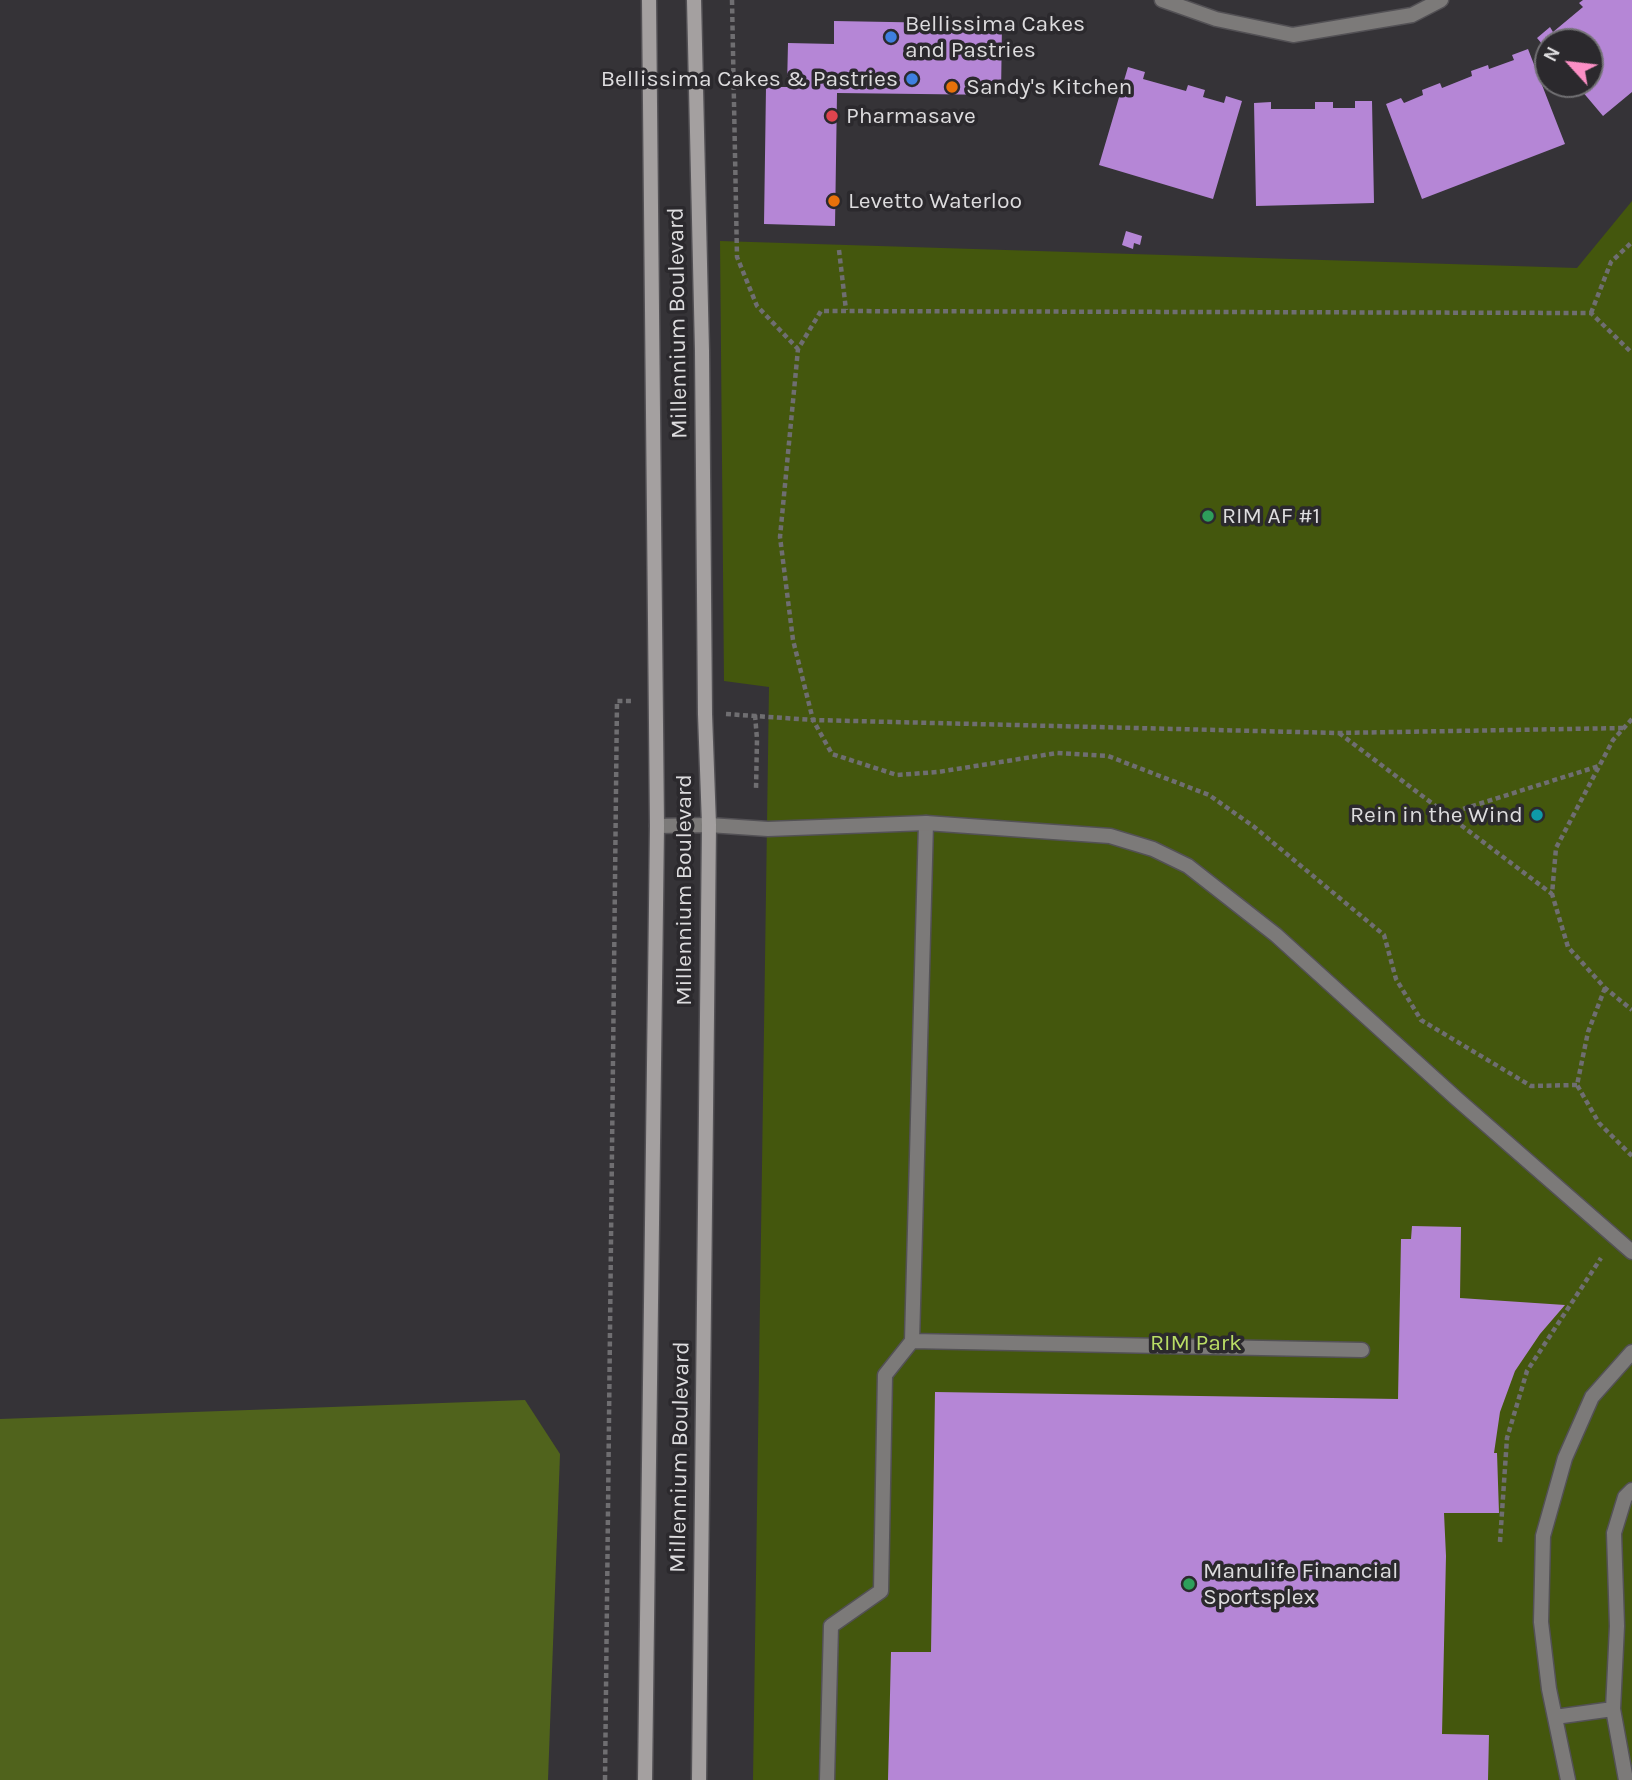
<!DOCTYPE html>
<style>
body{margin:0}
#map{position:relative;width:1632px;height:1780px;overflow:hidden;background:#353337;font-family:Karla,sans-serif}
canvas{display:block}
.north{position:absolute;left:1534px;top:28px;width:70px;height:70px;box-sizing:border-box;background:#2b292d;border:2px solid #727174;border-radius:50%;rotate:297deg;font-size:19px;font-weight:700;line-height:28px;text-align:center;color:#dddcde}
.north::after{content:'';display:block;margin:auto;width:24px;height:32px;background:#fb8fc5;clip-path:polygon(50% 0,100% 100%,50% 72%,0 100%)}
</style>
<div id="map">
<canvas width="1632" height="1780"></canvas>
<div class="north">N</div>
</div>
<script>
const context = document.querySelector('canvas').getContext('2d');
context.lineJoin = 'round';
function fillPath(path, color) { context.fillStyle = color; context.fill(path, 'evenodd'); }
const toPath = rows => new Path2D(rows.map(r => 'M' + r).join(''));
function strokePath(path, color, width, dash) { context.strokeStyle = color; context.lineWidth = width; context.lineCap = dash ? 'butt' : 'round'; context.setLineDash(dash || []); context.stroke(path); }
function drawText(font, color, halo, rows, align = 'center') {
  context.font = font + ' Karla,sans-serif'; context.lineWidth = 7; context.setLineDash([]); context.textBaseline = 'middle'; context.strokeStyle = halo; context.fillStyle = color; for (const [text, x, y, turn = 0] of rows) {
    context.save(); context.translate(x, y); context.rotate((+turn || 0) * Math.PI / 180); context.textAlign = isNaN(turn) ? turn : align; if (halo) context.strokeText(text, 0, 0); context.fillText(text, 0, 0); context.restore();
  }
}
const green = toPath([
 [1632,201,1632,1780,753,1780,769,687,724,681,720,241,1577,268]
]);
const forest = toPath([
 [525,1400,560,1454,548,1780,0,1780,0,1419]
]);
const building = toPath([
 [1583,0,1632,0,1632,92,1603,116,1576,84,1590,84,1590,42,1548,42,1548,51,1537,38,1550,27,1553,32,1583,7,1579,3],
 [834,21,1002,24,1001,95,837,93,835,226,764,224,766,87,787,87,788,43,834,44],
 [1528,49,1565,144,1422,199,1386,104,1401,98,1404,103,1423,95,1422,90,1440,83,1442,88,1472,76,1471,71,1488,65,1489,69,1514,60,1512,55],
 [1128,67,1145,72,1143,79,1186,91,1188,85,1205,90,1203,97,1224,103,1226,96,1242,101,1213,199,1099,165],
 [1355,101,1372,101,1374,203,1256,206,1254,103,1271,102,1271,109,1315,109,1315,102,1333,102,1333,108,1355,108],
 [1126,231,1142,236,1140,245,1134,243,1133,249,1122,245],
 [1412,1226,1461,1227,1460,1298,1565,1305,1540,1334,1515,1371,1500,1412,1494,1453,1497,1453,1499,1513,1444,1513,1446,1556,1442,1734,1489,1735,1488,1780,888,1780,891,1652,931,1652,935,1392,1398,1399,1401,1239,1411,1239]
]);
const path = toPath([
 [732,0,737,257,757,306,798,349],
 [839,250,846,310],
 [1591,313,1611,262,1632,242],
 [726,714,813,720,1338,733,1624,728],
 [755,715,757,739,756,790],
 [1632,719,1613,740,1556,848,1552,894,1568,947,1605,988,1632,1010],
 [1339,733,1552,894],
 [1447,814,1599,766],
 [1605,988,1588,1032,1577,1085,1599,1123,1632,1156],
 [1577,1085,1531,1086,1421,1020,1396,979,1384,935,1253,826,1209,795,1108,756,1057,753,938,772,897,775,832,754,813,720,793,640,780,537,798,349,821,311,1591,313,1632,353],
 [1500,1542,1507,1438,1527,1371,1601,1258],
 [605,1780,617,701,632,701]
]);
const lane = toPath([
 [912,1341,926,823],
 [1555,1717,1613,1709],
 [827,1780,831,1626,881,1591,885,1375,912,1341,1362,1350],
 [1568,1780,1549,1689,1541,1622,1543,1536,1565,1458,1592,1397,1632,1352],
 [1626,1780,1613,1709,1617,1626,1614,1533,1625,1497,1632,1490]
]);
const street = toPath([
 [1162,0,1216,19,1293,35,1412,15,1441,0],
 [657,826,709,825,768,829,926,823,1110,836,1153,849,1188,866,1276,935,1457,1099,1632,1252]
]);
const secondary = toPath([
 [694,0,702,351,705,714,709,825,699,1780],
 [645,1780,657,826,649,0]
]);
const markers = [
 [891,37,7,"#3f7fe0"],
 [912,79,7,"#3f7fe0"],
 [952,87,7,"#e8710a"],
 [832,116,7,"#e0444e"],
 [834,201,7,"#e8710a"],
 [1208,516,7,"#2e9e5b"],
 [1537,815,7,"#0f9aa8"],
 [1189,1584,7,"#2e9e5b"]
];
const poiNames = [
 ["Bellissima Cakes",905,24],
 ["and Pastries",905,50],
 ["Bellissima Cakes & Pastries",898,79,"right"],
 ["Sandy's Kitchen",966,87],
 ["Pharmasave",846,116],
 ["Levetto Waterloo",848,201],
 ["RIM AF #1",1222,516],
 ["Rein in the Wind",1523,815,"right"],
 ["Manulife Financial",1203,1571],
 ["Sportsplex",1203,1597]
];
const streetNames = [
 ["Millennium Boulevard",678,323,-91],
 ["Millennium Boulevard",684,890,-90],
 ["Millennium Boulevard",680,1457,-89]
];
const parkNames = [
 ["RIM Park",1196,1343]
];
fillPath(green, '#44570d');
fillPath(forest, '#50631c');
fillPath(building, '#b586d6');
strokePath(lane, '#535155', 17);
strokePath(street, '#535155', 17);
strokePath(secondary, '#535155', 17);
strokePath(path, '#6f6e71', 4.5, [5, 3.5]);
strokePath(lane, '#7c7a79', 14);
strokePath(street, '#7c7a79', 14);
strokePath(secondary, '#a4a0a0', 14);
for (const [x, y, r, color] of markers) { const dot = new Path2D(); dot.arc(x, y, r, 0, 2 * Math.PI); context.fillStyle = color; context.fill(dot); strokePath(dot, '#2b292d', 2.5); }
drawText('23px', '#dddcde', '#2b292d', poiNames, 'left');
drawText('23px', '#dddcde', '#2b292d', streetNames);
drawText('23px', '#b9dd65', '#2b292d', parkNames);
</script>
